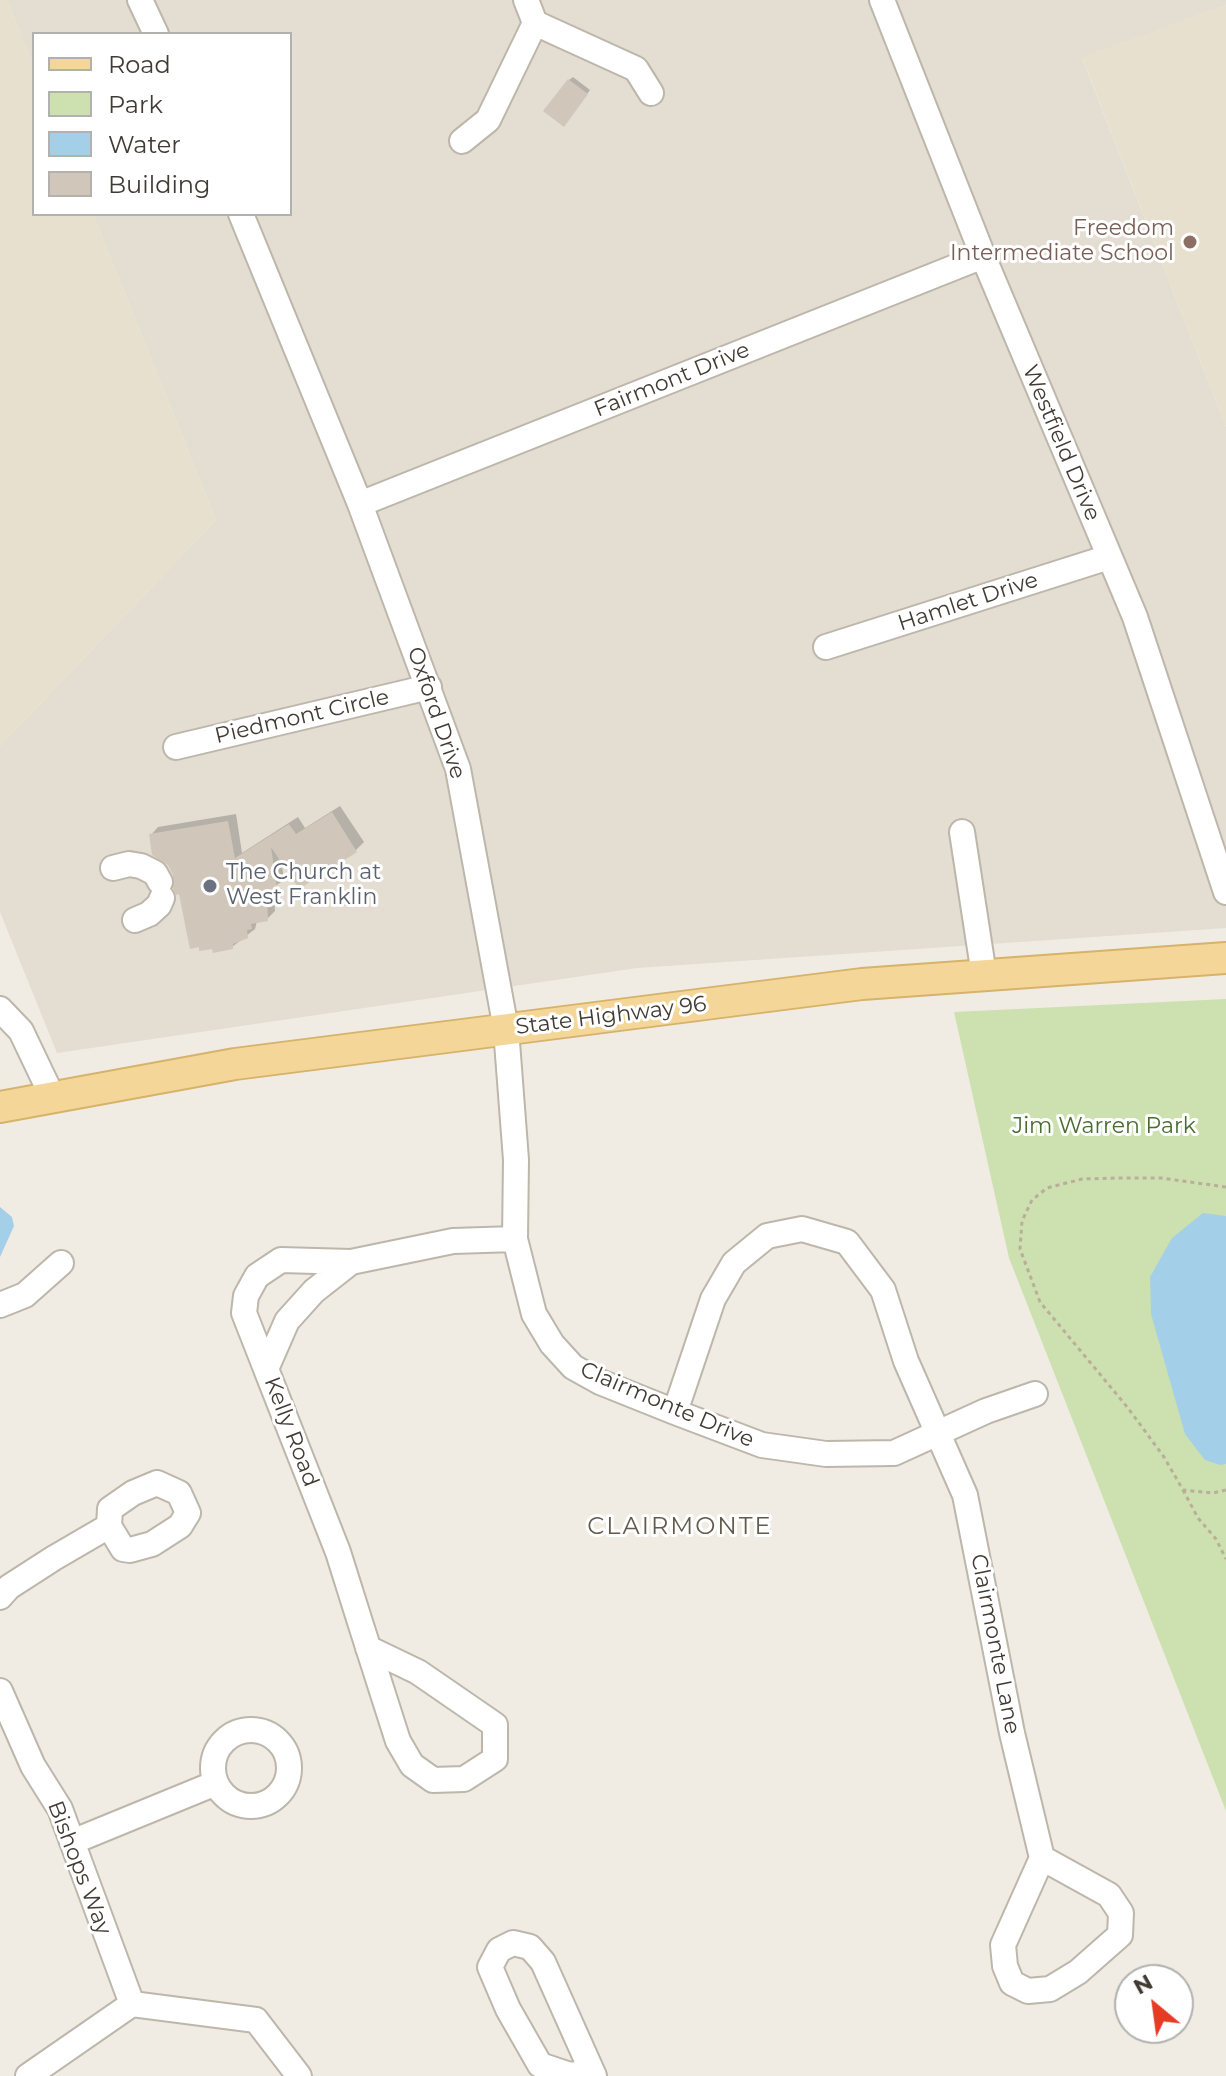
<!DOCTYPE html>
<style>
body{margin:0}
#map{position:relative;width:1226px;height:2076px;overflow:hidden;background:#f0ece3;font-family:Montserrat,sans-serif}
canvas{display:block}
.legend{position:absolute;left:32px;top:32px;width:260px;height:184px;box-sizing:border-box;background:#fff;border:2px solid #b3b1ae;margin:0;padding:10px 14px;list-style:none;font-size:24px;color:#413b34}
.legend li{display:flex;align-items:center;gap:16px;height:40px}
.legend b{width:40px;border:2px solid #b3b1ae}
.north{position:absolute;left:1114px;top:1964px;width:80px;height:80px;box-sizing:border-box;background:#fff;border:2px solid #b3b1ae;border-radius:50%;rotate:331deg;font-size:22px;font-weight:700;line-height:32px;text-align:center;color:#413b34}
.north::after{content:'';display:block;margin:auto;width:28px;height:36px;background:#e63b24;clip-path:polygon(50% 0,100% 100%,50% 72%,0 100%)}
</style>
<div id="map">
<canvas width="1226" height="2076"></canvas>
<ul class="legend">
<li><b style="height:10px;background:#f4d798"></b>Road</li>
<li><b style="height:22px;background:#cce1af"></b>Park</li>
<li><b style="height:22px;background:#a4cfe8"></b>Water</li>
<li><b style="height:22px;background:#d0c7ba"></b>Building</li>
</ul>
<div class="north">N</div>
</div>
<script>
const context = document.querySelector('canvas').getContext('2d');
context.lineJoin = 'round';
function fillPath(path, color) { context.fillStyle = color; context.fill(path, 'evenodd'); }
const toPath = rows => new Path2D(rows.map(r => 'M' + r).join(''));
function strokePath(path, color, width, dash) { context.strokeStyle = color; context.lineWidth = width; context.lineCap = dash ? 'butt' : 'round'; context.setLineDash(dash || []); context.stroke(path); }
function drawText(font, color, halo, rows, align = 'center') {
  context.font = font + ' Montserrat,sans-serif'; context.lineWidth = 6; context.setLineDash([]); context.textBaseline = 'middle'; context.strokeStyle = halo; context.fillStyle = color; for (const [text, x, y, turn = 0] of rows) {
    context.save(); context.translate(x, y); context.rotate((+turn || 0) * Math.PI / 180); context.textAlign = isNaN(turn) ? turn : align; if (halo) context.strokeText(text, 0, 0); context.fillText(text, 0, 0); context.restore();
  }
}
const residential = toPath([
 [7,0,1226,0,1226,5,1082,58,1226,427,1226,928,637,968,57,1053,0,912,0,746,216,520,93,214,290,214,290,34,34,34,34,67]
]);
const education = toPath([
 [0,0,7,0,34,67,34,214,93,214,216,520,0,746],
 [1226,5,1226,427,1082,57]
]);
const green = toPath([
 [1226,999,1226,1811,1009,1258,954,1012]
]);
const water = toPath([
 [0,1207,12,1217,14,1226,0,1257],
 [1203,1213,1226,1216,1226,1464,1220,1465,1205,1460,1185,1434,1151,1314,1150,1277,1172,1238]
]);
const shadow = toPath([
 [573,77,590,90,567,121,569,80],
 [340,806,364,842,356,850,300,886,281,858,284,880,274,887,275,911,267,919,257,921,255,929,232,947,200,945,170,864,151,835,158,827,236,814,242,853,298,817,305,828]
]);
const building = toPath([
 [568,79,588,94,564,127,543,111],
 [332,812,357,852,299,889,271,847,277,889,267,889,268,921,251,924,252,929,247,930,248,938,233,944,233,949,213,953,212,949,199,951,199,947,190,949,179,894,176,895,173,888,173,875,168,865,152,855,149,834,228,821,235,858,289,824,296,834]
]);
const path = toPath([
 [1226,1187,1161,1178,1116,1178,1082,1179,1047,1188,1032,1200,1022,1221,1020,1249,1040,1302,1128,1408,1164,1457,1183,1490,1213,1493,1226,1490],
 [1183,1490,1198,1518,1216,1539,1226,1559]
]);
const minor = toPath([
 [140,0,156,34],
 [526,0,535,23,636,69,651,93],
 [882,0,983,256,1135,617,1226,892],
 [462,141,488,120,535,23],
 [241,214,360,504,458,769,506,1029,516,1160,515,1239,534,1314,552,1344,573,1367,600,1382,675,1412,762,1445,826,1454,894,1453,986,1411,1035,1394],
 [360,504,983,256],
 [826,647,1109,557],
 [176,747,429,687],
 [962,832,984,975],
 [113,868,129,864,141,866,155,873,160,882],
 [135,920,149,914,159,905,162,898],
 [0,1009,21,1031,52,1096],
 [0,1305,25,1295,61,1263],
 [266,1369,244,1313,246,1296,257,1276,281,1260,351,1262],
 [675,1412,713,1299,734,1263,767,1236,802,1229,847,1242,883,1290,906,1361,965,1495,1012,1733,1042,1858,1003,1945,1005,1966,1012,1983,1028,1991,1050,1989,1078,1972,1120,1935,1121,1913,1109,1895,1042,1858],
 [157,1483,179,1493,188,1513,180,1526,152,1544,130,1550,123,1549,109,1526,110,1509,133,1493,157,1483],
 [0,1597,9,1587,54,1558,109,1526],
 [368,1648,418,1672,495,1725,495,1759,464,1779,433,1780,412,1765,398,1741,360,1622,338,1552,266,1369,287,1321,314,1291,351,1262,453,1241,515,1239],
 [0,1691,33,1766,60,1809,132,2004],
 '213 1768a38 38 0 1 1 76 0a38 38 0 1 1-76 0Z',
 [72,1842,216,1783],
 [592,2072,570,2075,540,2065,508,2009,490,1967,499,1950,513,1943,530,1947,543,1962,594,2076],
 [28,2076,132,2004,256,2020,299,2076]
]);
const major = toPath([
 [0,1107,235,1064,862,984,1226,958]
]);
const markers = [
 [1190,242,8,"#8d6e63"],
 [210,886,8,"#6b7280"]
];
const educationNames = [
 ["Freedom",1174,229],
 ["Intermediate School",1174,254]
];
const streetNames = [
 ["Fairmont Drive",672,380,-22],
 ["Westfield Drive",1061,443,67],
 ["Hamlet Drive",968,602,-18],
 ["Oxford Drive",436,713,71],
 ["Piedmont Circle",302,717,-13],
 ["State Highway 96",611,1016,-7],
 ["Clairmonte Drive",667,1405,23],
 ["Kelly Road",291,1432,69],
 ["Clairmonte Lane",995,1644,79],
 ["Bishops Way",79,1868,69]
];
const worshipNames = [
 ["The Church at",226,873],
 ["West Franklin",226,898]
];
const parkNames = [
 ["Jim Warren Park",1104,1127]
];
const neighbourhoodNames = [
 ["CLAIRMONTE",680,1527]
];
fillPath(residential, '#e3ddd2');
fillPath(education, '#e8e0ce');
fillPath(green, '#cce1af');
fillPath(water, '#a4cfe8');
fillPath(shadow, '#0003');
fillPath(building, '#d0c7ba');
strokePath(minor, '#bdb6aa', 28);
strokePath(major, '#d7b26a', 34);
strokePath(path, '#baae99', 3, [4, 4]);
strokePath(minor, '#fff', 24);
strokePath(major, '#f4d798', 30);
for (const [x, y, r, color] of markers) { const dot = new Path2D(); dot.arc(x, y, r, 0, 2 * Math.PI); context.fillStyle = color; context.fill(dot); strokePath(dot, '#fff', 3); }
drawText('22px', '#785e54', '#fff', educationNames, 'right');
drawText('22px', '#413b34', '#fff', streetNames);
drawText('22px', '#5b616d', '#fff', worshipNames, 'left');
drawText('22px', '#486c2d', '#fff', parkNames);
context.letterSpacing = '2px';
drawText('24px', '#63594c', '#fff', neighbourhoodNames);
context.letterSpacing = '0px';
</script>
